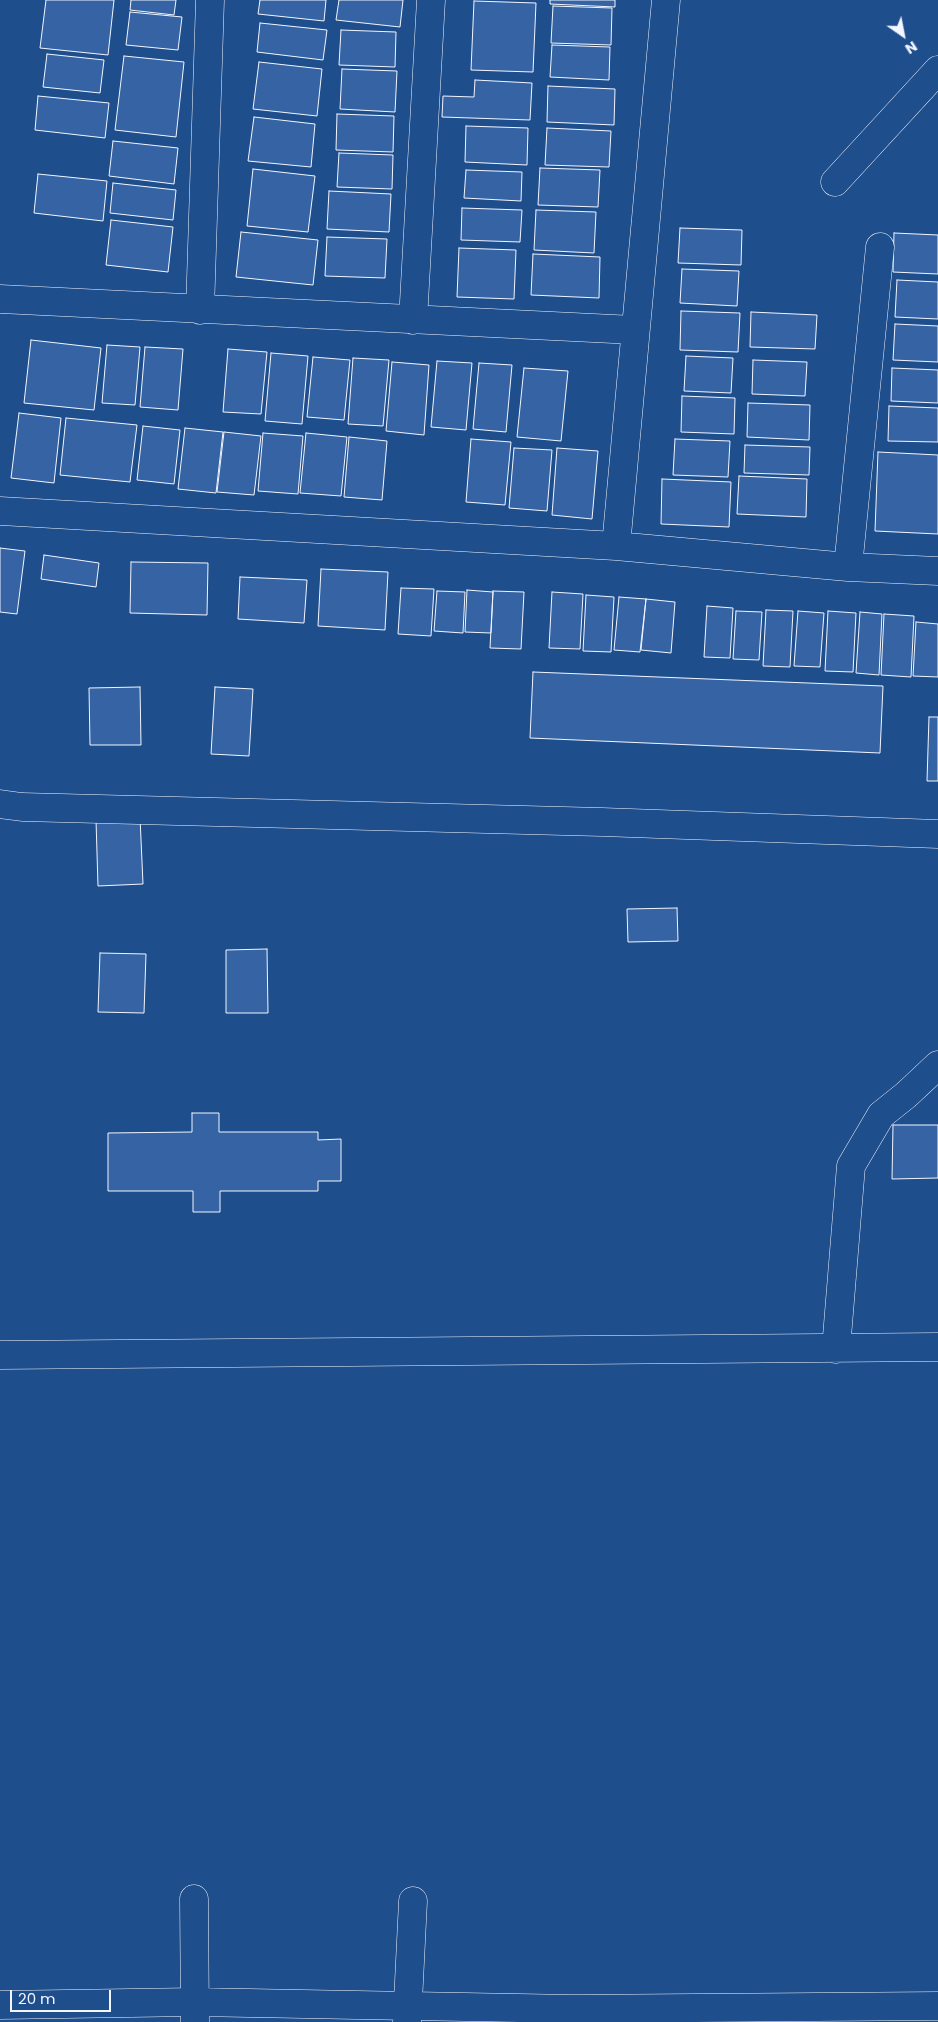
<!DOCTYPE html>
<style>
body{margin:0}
#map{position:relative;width:938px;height:2022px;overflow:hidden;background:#1f4e8c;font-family:Poppins,sans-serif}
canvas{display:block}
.north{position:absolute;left:878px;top:10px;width:50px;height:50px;-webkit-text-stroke:4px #1f4e8c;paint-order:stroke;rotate:147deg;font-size:14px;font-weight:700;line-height:20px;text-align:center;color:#f2f6ff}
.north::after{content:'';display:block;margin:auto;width:18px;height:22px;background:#f2f6ff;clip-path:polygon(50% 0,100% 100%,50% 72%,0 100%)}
.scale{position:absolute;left:10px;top:1990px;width:101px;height:22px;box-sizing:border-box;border:2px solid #f2f6ff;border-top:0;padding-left:6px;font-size:15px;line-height:18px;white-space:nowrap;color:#f2f6ff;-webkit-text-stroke:4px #1f4e8c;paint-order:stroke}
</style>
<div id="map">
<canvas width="938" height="2022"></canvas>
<div class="north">N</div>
<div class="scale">20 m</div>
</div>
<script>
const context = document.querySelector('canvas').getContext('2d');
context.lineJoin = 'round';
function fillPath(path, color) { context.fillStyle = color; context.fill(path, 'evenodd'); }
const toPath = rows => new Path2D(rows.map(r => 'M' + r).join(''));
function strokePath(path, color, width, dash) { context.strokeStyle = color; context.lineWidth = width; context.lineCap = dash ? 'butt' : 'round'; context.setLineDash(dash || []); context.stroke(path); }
const building = toPath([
 [46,0,114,0,108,55,40,48,46,0],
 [131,0,176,0,174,15,130,10,131,0],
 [260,0,326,0,324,21,258,14,260,0],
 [339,0,403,0,400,27,336,20,339,0],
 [550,0,615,0,615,7,550,4,550,0],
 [474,1,536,3,533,72,471,70,474,1],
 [553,6,612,8,611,45,551,43,553,6],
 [130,12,182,17,178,50,126,45,130,12],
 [260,23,327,30,323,60,257,52,260,23],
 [341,30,396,32,395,67,339,65,341,30],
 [552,45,610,47,609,80,550,77,552,45],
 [47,54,104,60,100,93,43,87,47,54],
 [124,56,184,62,176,137,115,130,124,56],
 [259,62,322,69,317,116,253,109,259,62],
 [342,69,397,71,395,112,340,109,342,69],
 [475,80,532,83,530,120,442,117,443,96,474,97,475,80],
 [548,86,615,89,614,125,547,122,548,86],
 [38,96,109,103,105,138,35,130,38,96],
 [337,114,394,116,393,152,336,150,337,114],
 [254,117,315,124,311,167,248,161,254,117],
 [466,126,528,128,527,165,465,162,466,126],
 [547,128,611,131,609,167,545,165,547,128],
 [113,141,178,148,174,184,109,176,113,141],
 [339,153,393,155,392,189,337,187,339,153],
 [540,168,600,170,598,207,538,205,540,168],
 [253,169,315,176,308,232,247,226,253,169],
 [466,170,522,172,521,201,464,198,466,170],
 [38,174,107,181,103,221,34,213,38,174],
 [113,183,176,190,173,220,110,213,113,183],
 [329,191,391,194,389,232,327,229,329,191],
 [462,208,522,210,520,242,461,240,462,208],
 [536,210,596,212,594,253,534,250,536,210],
 [111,220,173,227,168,272,106,265,111,220],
 [680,228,742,230,741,265,678,263,680,228],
 [241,232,318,240,313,285,236,277,241,232],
 [894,233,938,235,938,274,893,272,894,233],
 [327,237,387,239,385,278,325,276,327,237],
 [459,248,516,250,514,299,457,297,459,248],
 [533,254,600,257,599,298,531,295,533,254],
 [682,269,739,271,737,306,680,303,682,269],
 [897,280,938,282,938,319,895,317,897,280],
 [681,311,740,313,738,352,680,350,681,311],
 [751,312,817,315,815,349,750,347,751,312],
 [895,324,938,326,938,362,893,360,895,324],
 [31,340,101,348,94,410,24,403,31,340],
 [107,345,140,347,135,405,102,403,107,345],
 [145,347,183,349,178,410,140,407,145,347],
 [228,349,267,352,261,414,223,412,228,349],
 [271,353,308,356,302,424,265,421,271,353],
 [686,356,733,358,731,393,684,391,686,356],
 [313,357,350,360,344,420,307,417,313,357],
 [353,358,389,360,383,426,348,424,353,358],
 [753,360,807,362,805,396,752,394,753,360],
 [437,361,472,363,466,430,431,427,437,361],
 [392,362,429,365,424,435,386,431,392,362],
 [479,363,512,365,506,432,473,429,479,363],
 [524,368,568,371,561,441,517,437,524,368],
 [892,368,938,370,938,403,891,401,892,368],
 [682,396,735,398,734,434,681,432,682,396],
 [748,403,810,405,809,440,747,437,748,403],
 [889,406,938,408,938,442,888,441,889,406],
 [19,413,61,418,54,483,11,478,19,413],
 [66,418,137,425,130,482,60,475,66,418],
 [143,426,180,430,174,484,137,480,143,426],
 [185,428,223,432,216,493,178,489,185,428],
 [224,432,261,436,254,495,217,492,224,432],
 [263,433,303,436,298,494,258,491,263,433],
 [306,433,347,437,341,496,300,493,306,433],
 [349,437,387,441,382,500,344,497,349,437],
 [471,439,511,442,505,505,466,502,471,439],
 [675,439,730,441,728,477,673,475,675,439],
 [745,445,810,447,809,475,744,473,745,445],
 [514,448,552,450,547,511,509,508,514,448],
 [557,448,598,451,592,519,552,515,557,448],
 [878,452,938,455,938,534,875,531,878,452],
 [739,476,807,479,806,517,737,514,739,476],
 [662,479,731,482,729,527,661,524,662,479],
 [0,548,25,551,17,614,0,612,0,548],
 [44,555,99,563,96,587,41,579,44,555],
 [131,562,208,563,207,615,130,613,131,562],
 [321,569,388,572,385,630,318,626,321,569],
 [240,577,307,580,304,623,238,619,240,577],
 [401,588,434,589,431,636,398,634,401,588],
 [467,590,493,592,491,633,465,632,467,590],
 [437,591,465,592,463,633,434,631,437,591],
 [493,591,524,592,521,649,490,648,493,591],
 [552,592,583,594,580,649,549,648,552,592],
 [586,595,614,597,611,652,583,651,586,595],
 [619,597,646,599,640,652,614,650,619,597],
 [646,599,675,602,671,653,641,650,646,599],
 [707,606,733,608,730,658,704,657,707,606],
 [766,610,793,611,790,667,763,666,766,610],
 [736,611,762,612,759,660,733,659,736,611],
 [798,611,824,613,820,667,794,666,798,611],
 [828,611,856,613,853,672,825,671,828,611],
 [860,612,882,614,879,675,856,673,860,612],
 [884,614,914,616,911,677,881,675,884,614],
 [916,622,938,624,938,677,913,676,916,622],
 [533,672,883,686,880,753,530,738,533,672],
 [140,687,141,745,90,745,89,688,140,687],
 [215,687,253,689,249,756,211,754,215,687],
 [929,717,938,717,938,781,927,781,929,717],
 [140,817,143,884,98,886,96,820,140,817],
 [677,908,678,941,628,942,627,909,677,908],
 [267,949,268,1013,226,1013,226,950,267,949],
 [100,953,146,954,144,1013,98,1012,100,953],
 [192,1113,219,1113,219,1132,318,1132,318,1140,341,1139,341,1181,318,1181,318,1191,220,1191,220,1212,193,1212,193,1191,108,1191,108,1133,192,1132,192,1113],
 [893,1125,938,1125,938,1178,892,1179,893,1125]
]);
const minor = toPath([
 [835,182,938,70],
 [0,299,634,330],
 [200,310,210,0],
 [413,320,431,0],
 [0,511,616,546,848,567,938,571],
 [616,546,666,0],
 [848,567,880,247],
 [0,804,22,807,602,822,938,834],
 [836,1349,851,1166,881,1115,906,1095,938,1065],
 [0,1355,938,1347],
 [194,1899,195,2022],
 [0,2005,195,2002,573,2009,582,2022],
 [573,2009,938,2006],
 [407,2022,413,1901]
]);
fillPath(building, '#3563a3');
strokePath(building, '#f2f6ff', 1);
strokePath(minor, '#f2f6ff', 29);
strokePath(minor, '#1f4e8c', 28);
</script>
